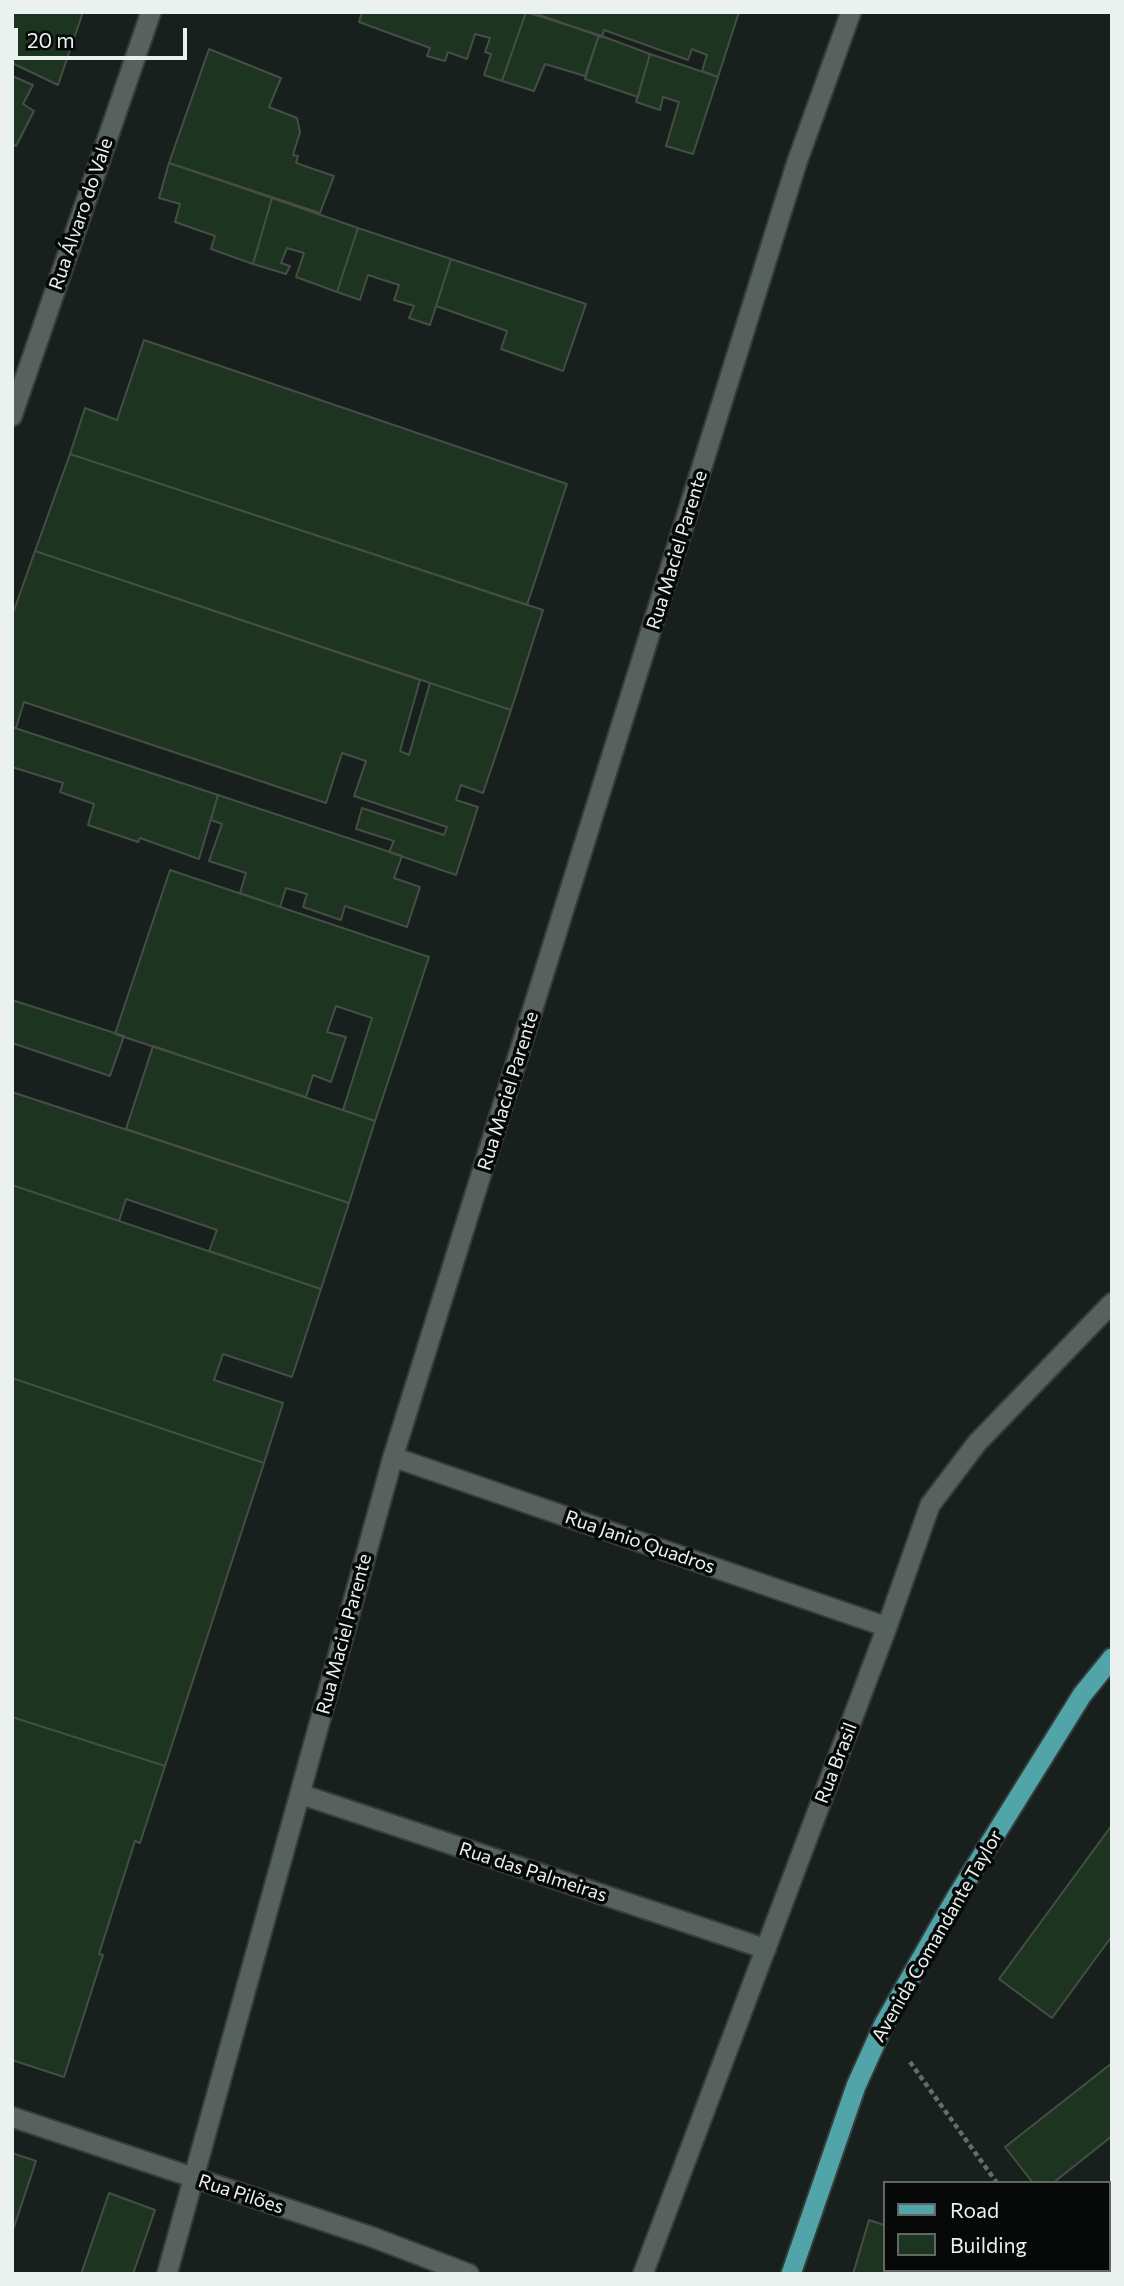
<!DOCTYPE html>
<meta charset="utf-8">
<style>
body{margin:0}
#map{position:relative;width:1124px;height:2286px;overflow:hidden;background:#17201d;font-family:Commissioner,sans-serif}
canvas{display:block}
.frame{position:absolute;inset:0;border:14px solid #ebf1ef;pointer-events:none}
.legend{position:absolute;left:883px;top:2181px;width:228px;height:91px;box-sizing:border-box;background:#060908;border:2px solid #626664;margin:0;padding:9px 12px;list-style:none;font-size:21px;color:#ebf1ef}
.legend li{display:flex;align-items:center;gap:14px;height:35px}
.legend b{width:35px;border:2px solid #626664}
.scale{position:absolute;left:14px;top:28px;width:173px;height:32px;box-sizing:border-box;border:4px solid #ebf1ef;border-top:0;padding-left:9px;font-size:21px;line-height:24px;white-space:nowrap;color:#ebf1ef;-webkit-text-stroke:5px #060908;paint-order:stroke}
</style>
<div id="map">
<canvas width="1124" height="2286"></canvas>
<div class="frame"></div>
<ul class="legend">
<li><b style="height:9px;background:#51a5a8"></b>Road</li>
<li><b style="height:19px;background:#1d3520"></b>Building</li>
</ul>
<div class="scale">20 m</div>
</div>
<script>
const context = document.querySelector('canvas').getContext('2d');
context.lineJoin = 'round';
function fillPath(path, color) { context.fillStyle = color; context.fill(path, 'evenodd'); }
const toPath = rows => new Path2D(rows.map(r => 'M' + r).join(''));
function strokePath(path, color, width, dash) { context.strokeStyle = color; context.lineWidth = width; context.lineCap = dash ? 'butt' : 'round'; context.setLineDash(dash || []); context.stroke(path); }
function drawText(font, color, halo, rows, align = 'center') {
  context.font = font + ' Commissioner,sans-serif'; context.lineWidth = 7; context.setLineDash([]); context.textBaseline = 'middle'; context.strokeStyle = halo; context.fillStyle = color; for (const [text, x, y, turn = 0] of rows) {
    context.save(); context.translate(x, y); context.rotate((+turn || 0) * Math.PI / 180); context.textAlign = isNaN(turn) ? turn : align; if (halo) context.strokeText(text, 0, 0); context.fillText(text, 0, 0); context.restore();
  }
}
const building = toPath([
 [12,12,83,12,58,85,12,63,12,12],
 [362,12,526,12,502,81,484,75,491,54,485,52,490,38,475,34,467,59,448,52,445,61,427,56,430,48,359,22,362,12],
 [526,12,599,35,585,76,545,64,534,91,502,81,526,12],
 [531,12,739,12,718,77,702,71,707,55,692,49,688,60,604,30,602,37,531,12],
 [599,35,650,54,638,97,585,79,599,35],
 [209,49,281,78,269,107,297,118,300,132,293,155,298,156,296,163,334,176,320,213,169,163,209,49],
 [650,54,718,77,693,154,666,146,679,102,663,97,660,110,636,102,650,54],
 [12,76,33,85,23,104,34,111,16,146,12,144,12,76],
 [169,163,272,198,253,264,211,249,215,236,175,222,180,204,159,198,169,163],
 [272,198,358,228,337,292,296,277,304,253,287,248,281,263,290,266,286,274,253,264,272,198],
 [358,228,451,259,430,325,409,318,414,306,394,300,399,285,368,275,360,300,337,292,358,228],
 [451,259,586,304,563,371,501,349,507,331,436,306,451,259],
 [144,340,567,484,527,605,70,454,85,408,117,420,144,340],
 [70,454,543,610,511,710,35,551,70,454],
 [35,551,420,680,400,751,409,755,430,683,511,710,483,793,461,785,456,800,478,807,456,875,389,852,394,841,356,829,362,808,444,835,447,827,354,796,366,761,342,753,326,803,24,702,16,728,12,727,12,616,35,551],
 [12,727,218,795,199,859,140,838,138,842,88,825,94,804,60,792,63,783,12,767,12,727],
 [218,795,402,856,394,878,420,887,407,927,345,906,341,920,303,907,307,894,286,888,280,907,240,893,246,873,209,861,222,824,211,820,218,795],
 [170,870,429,957,375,1121,343,1110,372,1018,336,1006,327,1032,346,1037,331,1082,313,1075,306,1097,115,1034,170,870],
 [12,1000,124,1036,110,1076,12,1043,12,1000],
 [153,1046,375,1121,349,1203,126,1129,153,1046],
 [12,1092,349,1203,321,1289,209,1251,217,1230,126,1199,119,1221,12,1185,12,1092],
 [12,1185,321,1289,292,1377,223,1354,214,1380,283,1403,264,1463,12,1378,12,1185],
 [12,1378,264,1463,165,1766,12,1717,12,1378],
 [12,1717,165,1766,140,1843,135,1841,99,1954,103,1955,64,2077,12,2060,12,1717],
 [1112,1825,1112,1936,1052,2018,999,1979,1112,1825],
 [1112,2063,1112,2136,1053,2183,1033,2183,1005,2147,1112,2063],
 [12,2153,36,2161,12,2233,12,2153],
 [109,2193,155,2210,133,2274,81,2274,109,2193],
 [869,2220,884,2225,884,2270,977,2270,979,2274,853,2274,869,2220],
 [1112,2239,1112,2274,1068,2274,1073,2270,1108,2270,1108,2242,1112,2239]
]);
const path = toPath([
 [910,2062,997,2183],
 [1050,2270,1052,2274]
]);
const minor = toPath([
 [12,416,151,12],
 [393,1457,887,1627],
 [300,1794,766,1949],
 [12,2117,372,2237,469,2274],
 [167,2274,393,1457,797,162,851,12],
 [643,2274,887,1627,930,1505,977,1443,1112,1303]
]);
const primary = toPath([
 [791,2274,856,2086,884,2024,957,1896,1082,1695,1112,1658]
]);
const streetNames = [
 ["Rua Álvaro do Vale",81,214,-71],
 ["Rua Maciel Parente",677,550,-73],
 ["Rua Maciel Parente",508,1091,-73],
 ["Rua Janio Quadros",640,1542,19],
 ["Rua Maciel Parente",344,1634,-75],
 ["Rua Brasil",836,1763,-69],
 ["Rua das Palmeiras",533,1872,18],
 ["Avenida Comandante Taylor",937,1936,-60],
 ["Rua Pilões",241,2194,18]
];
fillPath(building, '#1d3520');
strokePath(building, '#464d47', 2);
strokePath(minor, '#363d3b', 23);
strokePath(primary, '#363d3b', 23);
strokePath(path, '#656d6a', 4.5, [5, 3.5]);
strokePath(minor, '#57625e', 19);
strokePath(primary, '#51a5a8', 19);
drawText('19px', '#ebf1ef', '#060908', streetNames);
</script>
